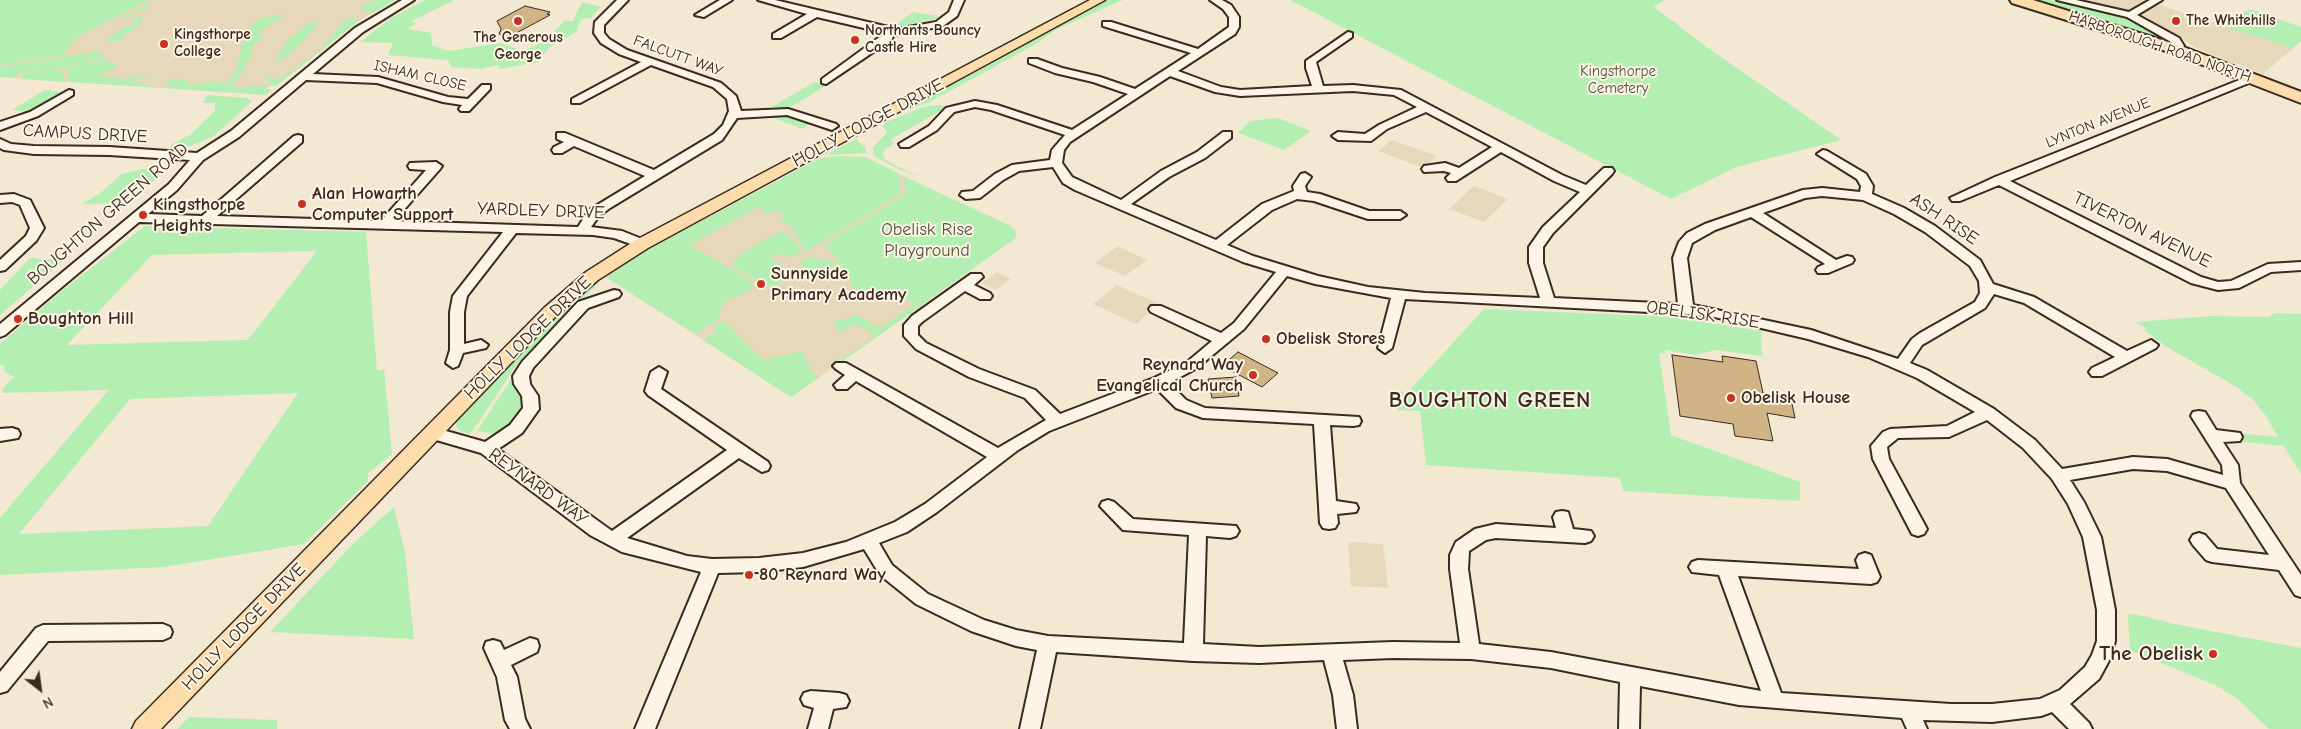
<!DOCTYPE html>
<style>
body{margin:0}
#map{position:relative;width:2301px;height:729px;overflow:hidden;background:#f3e8d2;font-family:"Comic Neue",sans-serif}
canvas{display:block}
.north{position:absolute;left:15px;top:664px;width:50px;height:50px;-webkit-text-stroke:4px #fcf5e5;paint-order:stroke;rotate:150deg;font-size:14px;font-weight:700;line-height:20px;text-align:center;color:#3b2a1e}
.north::after{content:'';display:block;margin:auto;width:18px;height:22px;background:#3b2a1e;clip-path:polygon(50% 0,100% 100%,50% 72%,0 100%)}
</style>
<div id="map">
<canvas width="2301" height="729"></canvas>
<div class="north">N</div>
</div>
<script>
const context = document.querySelector('canvas').getContext('2d');
context.lineJoin = 'round';
function fillPath(path, color) { context.fillStyle = color; context.fill(path, 'evenodd'); }
const toPath = rows => new Path2D(rows.map(r => 'M' + r).join(''));
function strokePath(path, color, width, dash) { context.strokeStyle = color; context.lineWidth = width; context.lineCap = dash ? 'butt' : 'round'; context.setLineDash(dash || []); context.stroke(path); }
function drawText(font, color, halo, rows, align = 'center') {
  context.font = font + ' "Comic Neue",sans-serif'; context.lineWidth = 4; context.setLineDash([]); context.textBaseline = 'middle'; context.strokeStyle = halo; context.fillStyle = color; for (const [text, x, y, turn = 0] of rows) {
    context.save(); context.translate(x, y); context.rotate((+turn || 0) * Math.PI / 180); context.textAlign = isNaN(turn) ? turn : align; if (halo) context.strokeText(text, 0, 0); context.fillText(text, 0, 0); context.restore();
  }
}
const built = toPath([
 [0,0,394,0,360,20,276,86,270,86,266,89,272,90,266,95,0,77],
 [2077,0,2144,0,2293,48,2263,74,2198,49,2144,15],
 [1392,140,1437,156,1423,168,1378,151],
 [835,163,905,176,931,299,791,397,606,277,644,252,781,179],
 [1474,186,1508,199,1484,222,1449,209],
 [1118,246,1147,260,1125,276,1095,263],
 [997,272,1011,279,996,290,981,283],
 [1117,285,1159,304,1136,324,1093,304],
 [1348,542,1383,544,1388,588,1351,586]
]);
const green = toPath([
 [0,0,149,0,82,34,74,40,64,55,0,65],
 [376,0,396,0,372,13,361,11,363,5],
 [425,0,455,0,411,21,416,23,407,29,431,33,432,45,448,51,501,43,520,50,527,49,546,41,564,21,573,21,582,2,601,7,591,18,581,19,576,32,550,47,537,62,500,69,499,65,479,69,451,67,448,60,388,55,393,43,360,42,391,18],
 [1106,0,1123,0,1057,29,1034,45,930,102,894,114],
 [1290,0,1664,0,1654,7,1708,48,1841,140,1736,167,1671,199],
 [2026,0,2050,0,2115,14,2138,23,2170,42],
 [150,4,149,8,130,14,131,16,143,17,140,25,134,26,132,32,125,33,122,40,104,42,115,33,139,20,128,16,118,18],
 [2250,9,2301,27,2301,41,2293,48,2222,26],
 [913,12,944,17,892,28],
 [286,14,258,33,265,34,250,50,253,51,238,80,234,83,224,80,234,77,245,33,259,19],
 [354,18,360,20,276,86,270,86,266,89,272,90,266,95,166,88,169,78,190,81,189,85,217,81,236,87,269,85,273,82,267,81,267,78,271,77,273,80,289,73,322,48,344,20],
 [313,20,312,23,319,22,307,38,286,57,273,65,287,41],
 [100,51,103,59,59,68,23,71,14,78,0,77,0,67],
 [104,60,118,66,100,76,125,79,135,75,156,79,136,78,130,80,161,88,70,82,66,68],
 [61,69,66,82,21,79,25,72],
 [814,82,827,85,789,108,772,107],
 [45,90,62,92,28,112,12,110],
 [207,95,246,98,252,101,214,136,188,147,169,146,191,134,215,111,215,103,203,103],
 [940,105,947,107,893,138,891,141,894,143,887,148,882,154,887,161,919,177,898,169,874,156,873,148,887,132,883,126,886,122,924,107],
 [788,114,808,122,808,125,803,129,765,115],
 [1278,118,1311,131,1284,150,1238,133,1250,121],
 [856,139,864,146,867,153,830,155,829,153],
 [838,156,865,157,898,173,902,193,806,252,791,226,779,219,785,215,776,210,769,214,758,207,690,245,753,282,755,285,751,290,724,302,720,310,720,318,695,334,606,277,644,252,820,158],
 [142,169,154,169,156,179,132,198,118,203,81,204,98,195,122,174],
 [903,176,1011,226,1016,231,1016,238,841,362,835,356,842,359,875,336,869,332,870,331,853,324,840,333,833,322,856,315,880,328,915,304,889,290,872,300,860,300,836,258,824,245,907,193],
 [145,226,366,232,377,371,384,369,392,454,368,473,368,481,304,544,164,567,0,575,0,518,109,390,3,393,3,388,14,377,5,372,4,365,0,365,0,344,58,294],
 [317,251,248,340,67,345,152,255],
 [298,393,208,526,19,534,130,399],
 [779,232,788,233,802,253,787,258,785,255,777,254,772,258,774,261,782,264,776,268,779,272,797,269,804,275,763,289,758,281,734,267,734,261,739,255],
 [811,257,833,261,835,267,810,276,800,261],
 [30,258,64,260,0,315,0,290],
 [595,280,599,283,569,310,517,364,472,432,469,434,460,431,456,426,458,417,562,309],
 [1484,309,1675,317,1761,331,1762,356,1716,350,1696,355,1665,350,1665,354,1659,353,1671,435,1800,482,1800,501,1623,491,1620,478,1426,465,1420,411,1397,410,1397,391,1407,393],
 [2275,313,2301,314,2301,474,2284,446,2244,442,2238,433,2278,437,2266,416,2252,399,2235,386,2167,347,2144,330,2146,328,2135,322,2212,316,2268,317],
 [723,320,763,360,802,351,817,379,791,397,703,340,716,333,716,328,713,326],
 [516,372,516,386,526,405,518,420,496,435,477,431],
 [394,507,405,553,414,639,270,632,352,545],
 [2135,614,2179,625,2301,648,2301,729,2269,729,2238,699,2215,685,2130,650,2128,615],
 [189,717,277,720,277,729,177,729]
]);
const building = toPath([
 [525,6,550,12,547,14,550,15,509,37,499,34,501,29,497,21,525,6],
 [1238,352,1278,373,1262,387,1222,366,1238,352],
 [1672,355,1723,362,1722,356,1756,361,1763,393,1791,399,1795,418,1767,413,1773,441,1735,436,1733,424,1680,416,1672,355],
 [1236,377,1239,396,1212,398,1208,379,1236,377]
]);
const minor = toPath([
 [402,0,414,0,363,32,313,74,378,77,448,97,468,99,482,85,490,85,490,89,469,111,461,111,459,109,462,105,443,102,377,83,306,80,239,137,203,160,177,190,148,214,202,216,294,136,298,135,302,136,302,142,217,216,381,221,426,170,410,169,408,166,410,163,436,162,442,166,440,169,394,221,578,227,589,210,645,176,574,146,562,153,554,153,552,150,554,147,564,142,557,139,557,133,565,133,654,170,714,134,723,125,729,111,727,99,713,87,651,65,580,103,572,103,572,99,641,62,619,54,601,43,594,33,595,22,617,0,628,0,604,25,604,33,609,39,627,50,721,83,736,96,741,111,788,109,836,124,838,126,832,130,787,115,737,118,722,140,610,208,599,216,591,227,622,231,647,241,649,244,647,247,642,248,614,238,593,235,516,233,467,296,464,312,464,344,481,340,488,345,486,348,463,353,458,366,453,368,446,363,450,350,450,312,453,296,503,232,139,222,5,335,0,337,0,324,169,184,190,160,109,155,34,154,4,150,0,148,0,139,11,144,34,146,109,147,197,153,231,131,355,28,402,0],
 [720,0,732,0,704,17,695,15,720,0],
 [758,0,775,0,897,29,936,22,949,12,954,0,964,0,957,16,943,26,894,35,891,40,826,84,822,83,822,79,885,33,817,17,781,38,773,38,773,34,807,14,758,0],
 [1210,0,1222,0,1231,5,1239,17,1239,27,1235,34,1178,71,1221,87,1240,90,1312,86,1306,68,1306,61,1348,32,1352,33,1352,37,1316,62,1323,86,1353,85,1401,90,1562,175,1586,185,1604,168,1612,168,1614,171,1612,174,1553,233,1543,247,1543,263,1554,298,1678,304,1673,258,1679,242,1687,233,1705,224,1803,190,1822,188,1860,192,1861,186,1857,179,1817,154,1823,150,1827,151,1866,174,1873,186,1872,194,1904,208,1935,226,1980,260,1993,284,2034,297,2127,351,2151,340,2158,345,2156,348,2102,376,2092,376,2089,372,2092,368,2115,357,2024,303,1994,294,1985,308,1922,345,1910,363,1927,370,1994,409,2035,440,2062,469,2133,457,2167,459,2223,475,2222,465,2191,416,2193,412,2199,411,2205,412,2216,430,2240,433,2242,437,2240,441,2223,442,2238,465,2240,483,2301,575,2301,597,2295,595,2279,570,2212,562,2206,560,2193,545,2190,540,2193,535,2199,533,2205,535,2217,549,2269,555,2226,488,2167,471,2133,469,2070,480,2084,502,2101,537,2115,610,2115,641,2111,657,2099,679,2070,704,2089,723,2092,729,2069,729,2052,712,2041,716,1992,722,1923,720,1927,729,1907,729,1902,718,1739,705,1640,686,1639,729,1619,729,1620,682,1551,668,1471,659,1393,658,1343,660,1353,695,1357,729,1337,729,1333,695,1324,660,1259,663,1193,661,1056,652,1040,729,1020,729,1037,650,1016,646,971,631,916,604,880,575,864,549,803,567,759,572,718,573,655,729,635,729,701,572,622,552,590,535,481,453,426,437,424,433,426,429,432,427,485,442,510,425,523,408,522,396,514,384,513,376,522,362,578,302,614,290,619,291,621,294,619,297,588,308,533,368,529,376,530,384,538,396,539,409,522,433,498,449,612,531,727,450,648,395,645,391,651,372,659,367,667,372,661,389,768,462,770,466,768,470,762,472,739,458,627,538,687,556,712,559,759,558,803,553,846,542,895,522,925,504,987,457,856,381,847,389,837,389,834,385,845,375,836,369,833,366,836,363,846,363,998,448,1046,420,1025,398,969,377,916,349,904,336,904,325,912,316,971,274,981,274,983,277,974,285,990,293,992,296,990,299,980,299,965,291,922,322,918,326,918,335,926,343,979,369,1035,390,1060,414,1154,378,1187,362,1212,341,1151,312,1149,309,1151,306,1161,306,1221,333,1234,323,1276,272,1243,262,1075,190,1063,183,1053,167,1019,171,1003,180,980,198,966,199,960,195,962,192,973,191,995,174,1012,165,1050,160,1052,150,1065,135,991,110,975,107,954,112,937,130,909,147,901,147,899,144,929,126,946,108,975,101,997,105,1072,130,1128,94,1093,82,1055,73,1029,63,1029,59,1037,59,1062,68,1100,77,1135,89,1191,53,1103,26,1103,22,1111,22,1198,49,1229,27,1229,17,1223,9,1210,0],
 [1170,76,1215,92,1240,96,1353,91,1394,95,1417,107,1379,125,1365,134,1338,132,1332,136,1338,140,1371,141,1387,129,1426,112,1492,147,1459,168,1445,163,1424,166,1422,169,1424,172,1444,171,1451,173,1446,178,1448,181,1456,181,1501,152,1554,181,1580,192,1543,227,1529,247,1529,263,1540,298,1425,293,1368,287,1318,276,1253,256,1227,245,1272,210,1297,199,1314,201,1368,219,1400,219,1406,215,1400,211,1369,211,1320,194,1307,192,1305,186,1311,177,1305,173,1301,174,1293,186,1294,191,1262,204,1216,240,1131,204,1169,177,1205,158,1231,138,1231,132,1223,132,1197,152,1161,171,1121,200,1072,177,1062,163,1064,150,1070,142,1170,76],
 [1822,196,1863,200,1894,214,1925,232,1970,266,1979,281,1980,293,1975,302,1920,333,1912,339,1898,359,1811,330,1693,305,1687,258,1692,243,1715,230,1751,217,1825,264,1818,267,1816,270,1818,273,1828,273,1852,263,1854,260,1852,257,1847,256,1836,260,1763,213,1805,198,1822,196],
 [1287,276,1315,284,1391,298,1378,348,1385,353,1392,348,1405,299,1706,315,1808,339,1868,357,1917,378,1975,412,1947,426,1890,429,1883,432,1871,446,1873,459,1912,534,1918,536,1924,534,1927,529,1889,459,1887,447,1898,438,1949,437,1987,420,2023,448,2052,479,2068,504,2083,537,2097,610,2097,641,2092,655,2085,667,2060,690,2040,699,1992,704,1951,704,1781,693,1738,576,1871,584,1877,582,1880,577,1871,555,1865,553,1859,555,1856,560,1859,569,1698,560,1692,562,1689,567,1692,572,1719,575,1761,691,1551,652,1479,644,1468,569,1469,551,1486,540,1496,538,1585,543,1591,541,1594,536,1591,531,1573,529,1568,512,1562,511,1556,512,1553,517,1556,528,1496,524,1475,529,1456,542,1450,555,1450,569,1460,643,1393,642,1259,647,1203,644,1206,536,1230,538,1236,536,1239,531,1236,526,1133,519,1114,502,1108,500,1102,502,1100,506,1123,530,1189,535,1184,643,1048,636,1016,630,984,620,928,594,892,565,879,543,907,532,937,512,1018,450,1049,431,1157,389,1176,408,1203,418,1314,424,1320,523,1323,528,1329,529,1335,528,1338,523,1337,514,1356,512,1358,508,1356,504,1336,501,1330,425,1353,426,1359,425,1361,421,1359,417,1205,408,1186,400,1169,383,1197,368,1244,329,1287,276],
 [2057,0,2076,0,2129,12,2150,0,2162,0,2137,15,2179,38,2184,46,2179,51,2171,51,2170,49,2173,45,2171,42,2127,17,2057,0],
 [2252,75,2256,76,2256,80,2010,181,2201,277,2218,282,2231,281,2268,264,2301,262,2301,270,2271,272,2239,288,2218,290,2191,283,1999,185,1960,201,1952,201,1950,198,1995,177,2252,75],
 [69,90,73,91,73,95,38,116,0,130,0,122,30,112,69,90],
 [14,194,30,200,44,228,36,241,5,270,0,271,0,260,26,236,30,228,20,205,12,202,0,203,0,195,14,194],
 [12,428,18,430,20,434,18,438,0,441,0,429,12,428],
 [163,624,170,627,172,632,170,637,163,640,48,641,7,691,0,693,0,672,36,628,43,625,163,624],
 [530,638,537,640,539,646,537,652,511,665,517,677,525,719,530,729,510,729,505,720,497,677,484,648,486,642,493,640,500,642,504,650,530,638],
 [811,691,839,693,846,695,849,701,846,707,833,709,828,729,808,729,814,708,804,705,801,699,804,693,811,691]
]);
const major = toPath([
 [1090,0,1105,0,648,248,598,280,556,316,161,729,132,729,136,721,544,308,586,272,636,240,1090,0]
]);
const highway = toPath([
 [2010,0,2033,0,2181,46,2301,92,2301,103,2169,52,2012,3,2010,0]
]);
const markers = [
 [518,21,5,"#c8321e"],
 [2176,21,5,"#c8321e"],
 [855,40,5,"#c8321e"],
 [164,44,5,"#c8321e"],
 [302,204,5,"#c8321e"],
 [143,215,5,"#c8321e"],
 [761,284,5,"#c8321e"],
 [18,319,5,"#c8321e"],
 [1266,339,5,"#c8321e"],
 [1253,375,5,"#c8321e"],
 [1731,398,5,"#c8321e"],
 [749,575,5,"#c8321e"],
 [2213,654,5,"#c8321e"]
];
const farPoinames = [
 ["The Whitehills",2186,21],
 ["Northants Bouncy",865,31],
 ["Castle Hire",865,48],
 ["Kingsthorpe",174,35],
 ["College",174,52],
 ["The Generous",518,38,"center"],
 ["George",518,55,"center"]
];
const farStreetnames = [
 ["HARBOROUGH ROAD NORTH",2160,47,19],
 ["FALCUTT WAY",678,56,20],
 ["ISHAM CLOSE",420,76,13],
 ["LYNTON AVENUE",2098,123,-22]
];
const farParknames = [
 ["Kingsthorpe",1618,72],
 ["Cemetery",1618,89]
];
const streetNames = [
 ["HOLLY LODGE DRIVE",868,123,-28],
 ["CAMPUS DRIVE",85,134,3],
 ["YARDLEY DRIVE",541,211,2],
 ["BOUGHTON GREEN ROAD",108,214,-41],
 ["ASH RISE",1944,219,34],
 ["TIVERTON AVENUE",2142,230,26],
 ["OBELISK RISE",1703,315,8],
 ["HOLLY LODGE DRIVE",528,338,-44],
 ["REYNARD WAY",538,487,36],
 ["HOLLY LODGE DRIVE",244,627,-46]
];
const poiNames = [
 ["Alan Howarth",312,194],
 ["Computer Support",312,215],
 ["Kingsthorpe",153,205],
 ["Heights",153,226],
 ["Sunnyside",771,274],
 ["Primary Academy",771,295],
 ["Boughton Hill",28,319],
 ["Obelisk Stores",1276,339],
 ["Reynard Way",1243,365,"right"],
 ["Evangelical Church",1243,386,"right"],
 ["Obelisk House",1741,398],
 ["80 Reynard Way",759,575]
];
const parkNames = [
 ["Obelisk Rise",927,230],
 ["Playground",927,251]
];
const nearPoinames = [
 ["The Obelisk",2203,654]
];
const districtNames = [
 ["BOUGHTON GREEN",1490,401]
];
fillPath(built, '#e8d8bb');
fillPath(green, '#b3eeb3');
fillPath(building, '#d0b485');
strokePath(building, '#3b2a1e', 1);
strokePath(minor, '#3b2a1e', 4);
strokePath(major, '#3b2a1e', 3);
strokePath(highway, '#3b2a1e', 4);
fillPath(minor, '#fcf5e5');
fillPath(major, '#fddcac');
fillPath(highway, '#fddcac');
for (const [x, y, r, color] of markers) { const dot = new Path2D(); dot.arc(x, y, r, 0, 2 * Math.PI); context.fillStyle = color; context.fill(dot); strokePath(dot, '#fcf5e5', 2); }
drawText('bold 15px', '#3b2a1e', '#fcf5e5', farPoinames, 'left');
drawText('15px', '#3b2a1e', '#fcf5e5', farStreetnames);
drawText('15px', '#53513c', '#fcf5e5', farParknames);
drawText('18px', '#3b2a1e', '#fcf5e5', streetNames);
drawText('bold 18px', '#3b2a1e', '#fcf5e5', poiNames, 'left');
drawText('18px', '#53513c', '#fcf5e5', parkNames);
drawText('bold 21px', '#3b2a1e', '#fcf5e5', nearPoinames, 'right');
context.letterSpacing = '1px';
drawText('bold 22px', '#3b2a1e', '#fcf5e5', districtNames);
context.letterSpacing = '0px';
</script>
